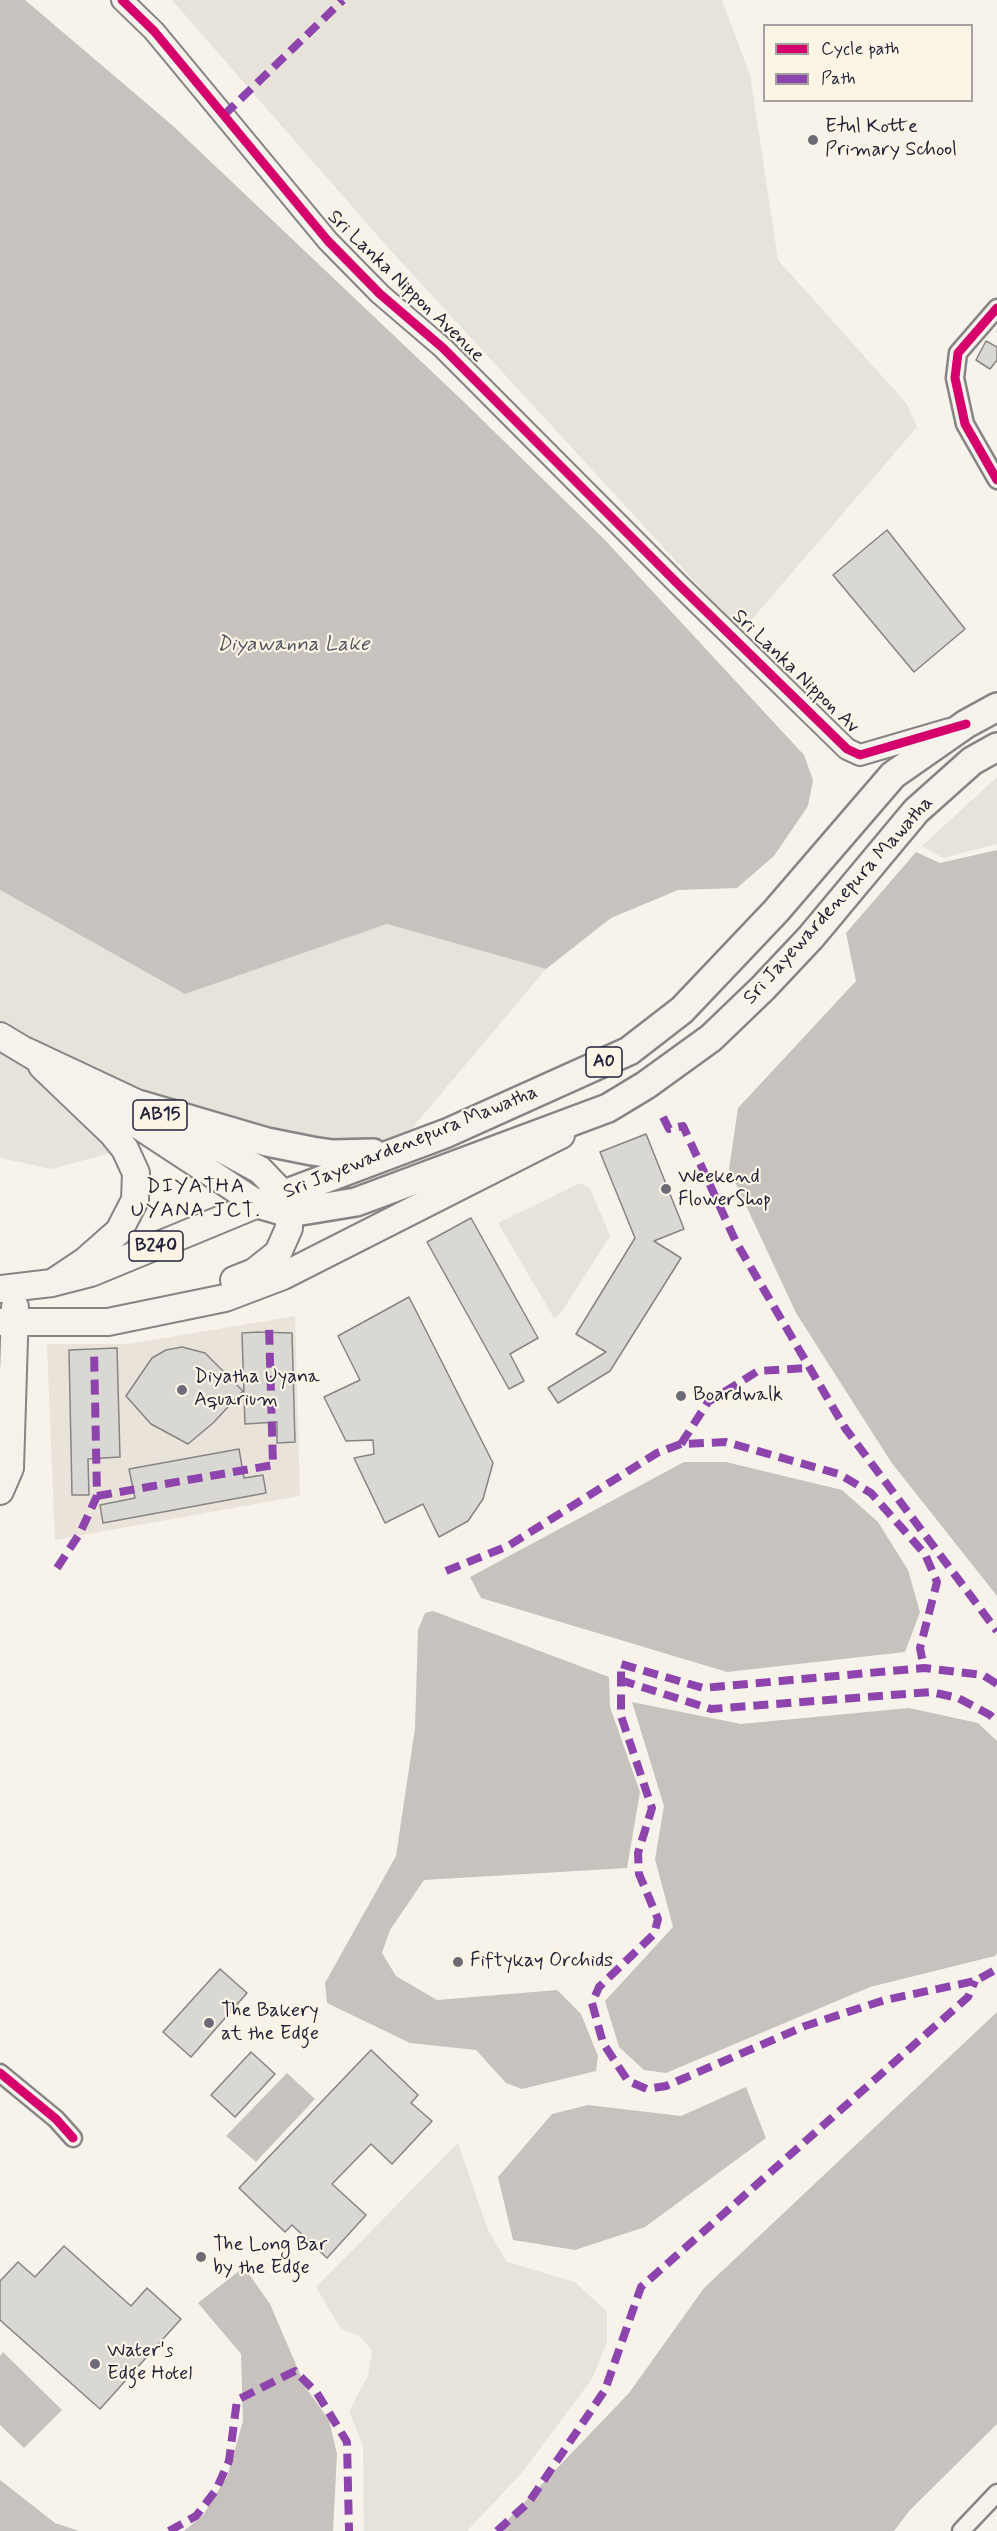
<!DOCTYPE html>
<style>
body{margin:0}
#map{position:relative;width:997px;height:2531px;overflow:hidden;background:#f7f3ea;font-family:Mynerve,sans-serif}
canvas{display:block}
.legend{position:absolute;left:763px;top:24px;width:210px;height:78px;box-sizing:border-box;background:#fcf5e5;border:2px solid #a5a1a1;margin:0;padding:8px 10px;list-style:none;font-size:18px;color:#22223b}
.legend li{display:flex;align-items:center;gap:12px;height:30px}
.legend b{width:30px;border:2px solid #a5a1a1}
</style>
<div id="map">
<canvas width="997" height="2531"></canvas>
<ul class="legend">
<li><b style="height:8px;background:#d6006c"></b>Cycle path</li>
<li><b style="height:8px;background:#8e44ad"></b>Path</li>
</ul>
</div>
<script>
const context = document.querySelector('canvas').getContext('2d');
context.lineJoin = 'round';
function fillPath(path, color) { context.fillStyle = color; context.fill(path, 'evenodd'); }
const toPath = rows => new Path2D(rows.map(r => 'M' + r).join(''));
function strokePath(path, color, width, dash) { context.strokeStyle = color; context.lineWidth = width; context.lineCap = dash ? 'butt' : 'round'; context.setLineDash(dash || []); context.stroke(path); }
function drawText(font, color, halo, rows, align = 'center') {
  context.font = font + ' Mynerve,sans-serif'; context.lineWidth = 4.5; context.setLineDash([]); context.textBaseline = 'middle'; context.strokeStyle = halo; context.fillStyle = color; for (const [text, x, y, turn = 0] of rows) {
    context.save(); context.translate(x, y); context.rotate((+turn || 0) * Math.PI / 180); context.textAlign = isNaN(turn) ? turn : align; if (halo) context.strokeText(text, 0, 0); context.fillText(text, 0, 0); context.restore();
  }
}
const built = toPath([
 [295,1316,300,1496,55,1540,47,1344,128,1344]
]);
const green = toPath([
 [172,0,722,0,750,75,778,260,907,404,917,427,741,632,383,242],
 [997,777,997,844,943,858,922,846],
 [0,890,185,994,387,924,546,969,392,1152,333,1154,141,1105,125,1149,52,1169,0,1158],
 [580,1183,590,1188,610,1236,561,1313,554,1318,498,1223],
 [458,2143,488,2230,507,2262,575,2282,607,2312,607,2342,592,2379,521,2474,467,2531,364,2531,363,2446,349,2411,368,2376,372,2351,360,2336,341,2329,316,2287]
]);
const water = toPath([
 [0,0,25,0,172,125,465,403,605,540,804,755,813,780,808,806,774,856,737,888,678,890,611,918,546,969,387,924,185,994,0,890],
 [997,850,997,1596,891,1462,796,1313,729,1169,738,1108,856,981,846,933,916,852,940,863],
 [684,1462,726,1462,842,1490,878,1522,908,1570,920,1612,905,1652,727,1672,481,1598,470,1577],
 [433,1611,609,1677,610,1707,640,1792,627,1868,424,1880,390,1930,382,1953,396,1976,437,2000,557,1990,581,2014,598,2056,596,2071,522,2089,506,2083,476,2050,410,2043,327,2003,325,1983,396,1856,415,1728,418,1630,425,1613],
 [632,1702,741,1724,909,1708,978,1723,997,1741,997,1953,995,1956,870,1987,666,2073,644,2070,619,2047,605,2001,673,1927,655,1859,664,1806],
 [997,2012,997,2424,910,2510,894,2531,497,2531,629,2393,704,2288],
 [287,2073,315,2099,256,2162,226,2136],
 [746,2087,766,2138,645,2227,575,2250,513,2240,498,2177,552,2114,588,2105,681,2116],
 [244,2267,270,2304,306,2388,329,2420,337,2454,333,2531,184,2531,203,2515,227,2477,243,2421,241,2354,198,2303],
 [3,2352,62,2410,24,2448,0,2425,0,2356],
 [0,2480,55,2523,79,2531,0,2531]
]);
const building = toPath([
 [986,341,997,347,997,360,990,369,976,360,986,341],
 [887,530,965,629,914,672,833,575,887,530],
 [646,1134,684,1229,654,1241,681,1258,610,1371,558,1403,548,1388,606,1352,576,1334,635,1238,600,1152,646,1134],
 [471,1218,538,1338,510,1354,524,1381,509,1389,427,1242,471,1218],
 [409,1297,493,1463,483,1499,468,1521,439,1537,423,1504,385,1523,354,1458,374,1454,373,1440,346,1441,324,1397,360,1380,338,1336,409,1297],
 [259,1332,292,1333,295,1442,277,1443,277,1422,245,1424,242,1333,259,1332],
 [182,1347,205,1353,243,1391,213,1423,188,1444,151,1424,126,1396,152,1358,166,1350,182,1347],
 [117,1348,120,1457,88,1459,89,1495,72,1495,69,1350,117,1348],
 [239,1449,244,1478,263,1475,266,1493,103,1523,100,1505,135,1498,129,1469,239,1449],
 [220,1969,247,1993,191,2057,163,2032,220,1969],
 [371,2050,418,2095,411,2103,432,2121,392,2164,371,2144,332,2184,366,2215,327,2258,292,2225,285,2232,239,2188,371,2050],
 [251,2052,275,2074,235,2117,211,2095,251,2052],
 [64,2246,131,2306,147,2288,181,2319,100,2409,0,2320,0,2281,18,2262,35,2277,64,2246]
]);
const minor = toPath([
 [997,308,958,353,955,378,965,424,997,480],
 [0,2073,56,2119,73,2138],
 [961,2531,997,2493]
]);
const tertiary = toPath([
 [122,0,154,31,328,241,380,294,443,348,679,585,847,749,860,755,949,729]
]);
const primary = toPath([
 [0,1036,40,1060],
 [26,1051,141,1105,260,1170,284,1195,289,1213,289,1228,278,1253,254,1272,234,1280],
 [42,1066,112,1133,125,1149,136,1173,135,1200,119,1231,85,1261,52,1283],
 [98,1099,258,1204],
 [0,1289,52,1283,91,1273,258,1204],
 [0,1322,108,1322,225,1298,283,1276,561,1135],
 [0,1491,10,1468,15,1307]
]);
const trunk = toPath([
 [141,1105,267,1142,312,1151,333,1154,373,1153],
 [258,1204,447,1133,629,1051,682,1010,776,911,893,775,966,724,997,707],
 [258,1204,289,1213,356,1202,608,1108,646,1085,711,1038,763,988,811,937,916,811,972,761,997,747]
]);
const quiet = toPath([
 [224,115,343,0],
 [663,1117,669,1129,683,1126,736,1242,845,1428,997,1631],
 [681,1444,708,1402,758,1371,808,1368],
 [97,1496,273,1465,269,1326],
 [57,1568,80,1533,97,1496,94,1349],
 [446,1571,508,1546,657,1453,681,1444,726,1442,839,1474,871,1493,925,1554,937,1582,920,1648,924,1668],
 [620,1680,711,1709,931,1692,958,1698,990,1715,997,1722],
 [997,1684,983,1675,924,1668,703,1688,621,1664,621,1716,652,1808,638,1853,639,1874,658,1919,654,1934,599,1987,592,2003,603,2043,628,2081,647,2089,666,2086,805,2026,885,2000,975,1981,997,1969],
 [169,2531,196,2516,216,2490,229,2461,237,2400,295,2371,317,2393,347,2442,349,2531],
 [497,2531,529,2502,605,2390,641,2287,968,1997,975,1981]
]);
const cycleway = toPath([
 [122,0,154,31,328,241,380,294,443,348,679,585,847,749,860,755,966,724],
 [997,308,958,353,955,378,965,424,997,480],
 [0,2073,56,2119,73,2138]
]);
const markers = [
 [813,140,6,"#6d6b78"],
 [666,1189,6,"#6d6b78"],
 [182,1390,6,"#6d6b78"],
 [681,1396,6,"#6d6b78"],
 [458,1962,6,"#6d6b78"],
 [209,2023,6,"#6d6b78"],
 [201,2257,6,"#6d6b78"],
 [95,2364,6,"#6d6b78"]
];
const shields = [
 [604,1062,36],
 [160,1115,54],
 [156,1246,54]
];
const shieldNames = [
 ["A0",604,1062],
 ["AB15",160,1115],
 ["B240",156,1246]
];
const poiNames = [
 ["Etul Kotte",825,128],
 ["Primary School",825,151],
 ["Weekend",678,1178],
 ["FlowerShop",678,1201],
 ["Diyatha Uyana",194,1378],
 ["Aquarium",194,1401],
 ["Boardwalk",693,1396],
 ["Fiftykay Orchids",470,1962],
 ["The Bakery",221,2012],
 ["at the Edge",221,2035],
 ["The Long Bar",213,2246],
 ["by the Edge",213,2269],
 ["Water's",107,2352],
 ["Edge Hotel",107,2375]
];
const streetNames = [
 ["Sri Lanka Nippon Avenue",405,287,44],
 ["Sri Lanka Nippon Av",795,672,44],
 ["Sri Jayewardenepura Mawatha",839,901,-48],
 ["Sri Jayewardenepura Mawatha",411,1143,-22]
];
const waterNames = [
 ["Diyawanna Lake",293,646]
];
const neighbourhoodNames = [
 ["DIYATHA",196,1188],
 ["UYANA JCT.",196,1212]
];
fillPath(built, '#e9e3d9');
fillPath(green, '#e8e3da');
fillPath(water, '#c7c2be');
fillPath(building, '#dad8d2');
strokePath(building, '#868485', 1.5);
strokePath(minor, '#868485', 21);
strokePath(tertiary, '#868485', 24);
strokePath(primary, '#868485', 30);
strokePath(trunk, '#868485', 32);
strokePath(minor, '#f5f2ec', 16);
strokePath(tertiary, '#f5f2ec', 20);
strokePath(primary, '#f5f2ec', 26);
strokePath(trunk, '#f5f2ec', 27);
strokePath(quiet, '#8e44ad', 8, [15, 8]);
strokePath(cycleway, '#d6006c', 9);
for (const [x, y, r, color] of markers) { const dot = new Path2D(); dot.arc(x, y, r, 0, 2 * Math.PI); context.fillStyle = color; context.fill(dot); strokePath(dot, '#fcf5e5', 2); }
for (const [x, y, w] of shields) { const box = new Path2D(); box.roundRect(x - w / 2, y - 15, w, 30, 4.5); context.fillStyle = '#fcf5e5'; context.fill(box); strokePath(box, '#22223b', 1.5); }
drawText('bold 18px', '#22223b', null, shieldNames);
drawText('20px', '#22223b', '#fcf5e5', poiNames, 'left');
drawText('20px', '#22223b', '#fcf5e5', streetNames);
drawText('italic 21px', '#545362', '#fcf5e5', waterNames);
context.letterSpacing = '1.5px';
drawText('21px', '#22223b', '#fcf5e5', neighbourhoodNames);
context.letterSpacing = '0px';
</script>
